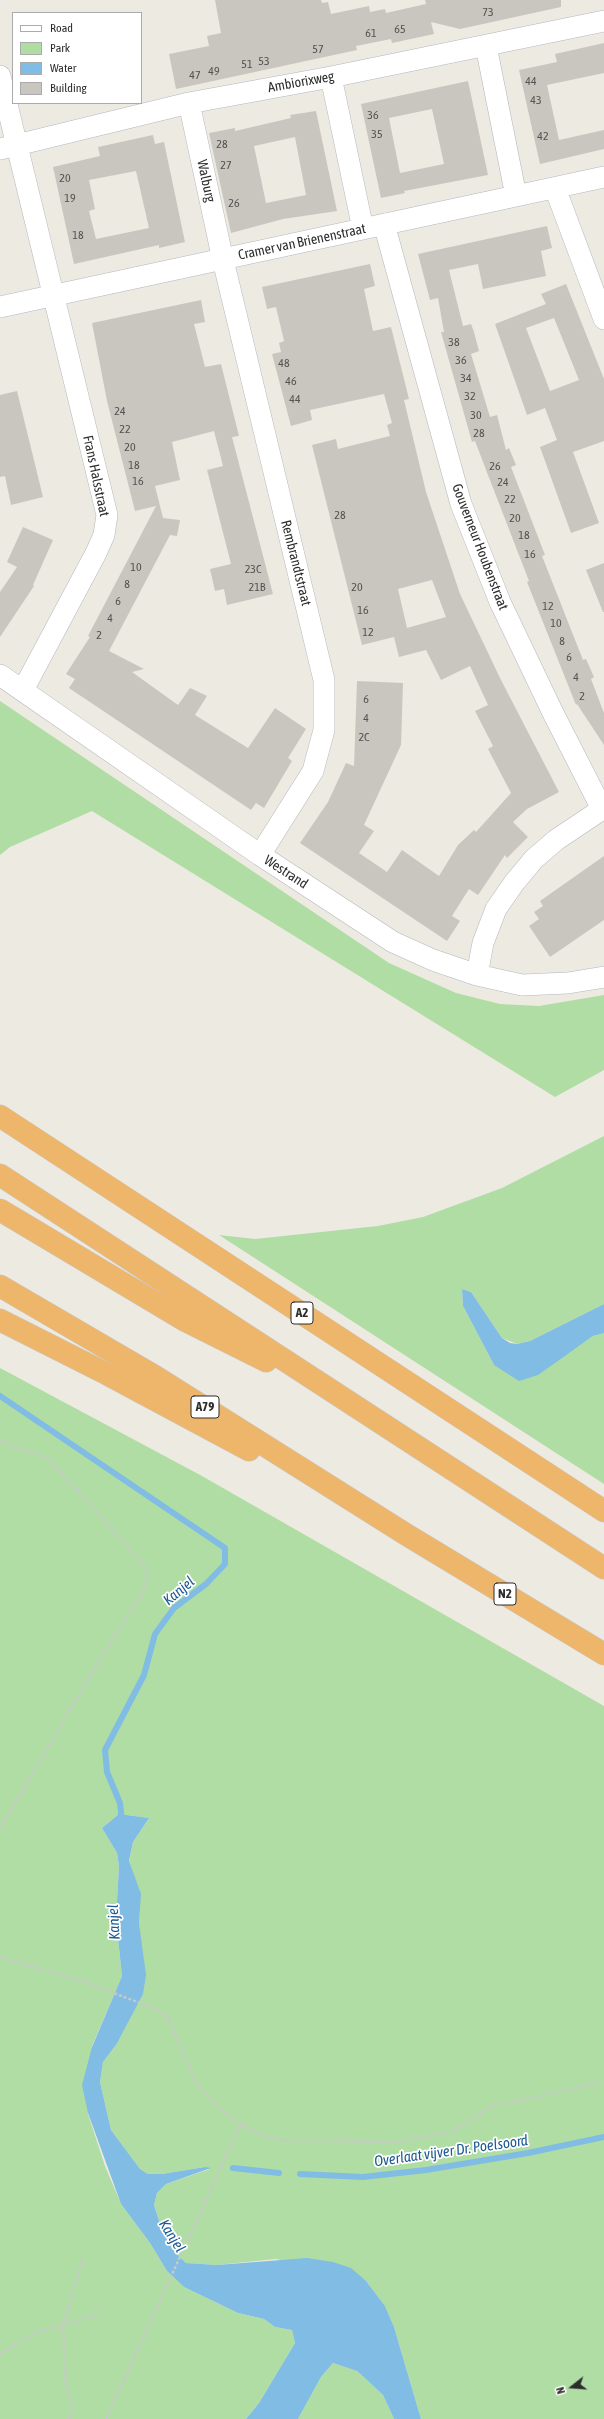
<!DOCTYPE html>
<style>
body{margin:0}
#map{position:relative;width:604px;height:2419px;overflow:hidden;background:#edeae2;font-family:"Asap Condensed",sans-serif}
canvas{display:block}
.legend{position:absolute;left:12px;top:12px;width:130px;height:92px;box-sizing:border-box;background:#fff;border:1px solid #ababab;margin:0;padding:5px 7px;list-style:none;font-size:12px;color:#2d2d2d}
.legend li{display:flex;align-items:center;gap:8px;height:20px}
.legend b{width:20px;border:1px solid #ababab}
.north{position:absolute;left:552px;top:2367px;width:40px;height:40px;-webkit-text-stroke:3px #fff;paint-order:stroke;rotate:253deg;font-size:11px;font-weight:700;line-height:16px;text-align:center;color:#2d2d2d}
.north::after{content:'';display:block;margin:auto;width:14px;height:18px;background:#2d2d2d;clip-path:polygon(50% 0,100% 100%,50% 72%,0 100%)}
</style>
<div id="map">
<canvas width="604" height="2419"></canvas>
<ul class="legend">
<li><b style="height:5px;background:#fff"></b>Road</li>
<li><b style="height:11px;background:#b0dda4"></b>Park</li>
<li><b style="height:11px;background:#80bce3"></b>Water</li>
<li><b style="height:11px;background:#c9c6c0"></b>Building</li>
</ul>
<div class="north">N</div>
</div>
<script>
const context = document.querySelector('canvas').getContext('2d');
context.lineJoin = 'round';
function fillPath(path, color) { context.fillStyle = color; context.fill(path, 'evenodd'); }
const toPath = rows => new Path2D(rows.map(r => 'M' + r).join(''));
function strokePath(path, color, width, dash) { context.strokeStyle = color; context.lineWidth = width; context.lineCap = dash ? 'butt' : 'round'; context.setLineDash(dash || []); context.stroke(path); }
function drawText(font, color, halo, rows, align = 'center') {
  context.font = font + ' "Asap Condensed",sans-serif'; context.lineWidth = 3.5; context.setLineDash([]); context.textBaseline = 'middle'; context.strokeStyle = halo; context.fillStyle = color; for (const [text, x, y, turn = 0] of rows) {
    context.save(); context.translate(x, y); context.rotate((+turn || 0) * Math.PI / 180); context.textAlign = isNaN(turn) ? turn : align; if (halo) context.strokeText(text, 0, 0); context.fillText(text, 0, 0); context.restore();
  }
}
const green = toPath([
 [0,701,389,963,456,993,500,1004,539,1006,604,995,604,1070,555,1097,92,811,10,847,0,855],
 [604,1136,604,1304,530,1341,517,1344,502,1338,471,1292,462,1289,463,1306,494,1365,574,1349,593,1336,604,1333,604,1484,219,1235,255,1239,378,1226,423,1217,502,1188],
 [0,1368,202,1476,604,1706,604,2419,421,2419,394,2327,385,2306,366,2281,276,2259,217,2265,186,2263,172,2249,162,2230,154,2205,157,2193,166,2184,210,2169,205,2167,162,2174,148,2174,140,2169,111,2130,100,2082,103,2062,116,2045,141,1945,139,1923,140,1894,129,1862,133,1842,149,1818,119,1814,102,1828,117,1853,119,1866,116,1920,122,1976,92,2046,88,2114,105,2166,121,2204,150,2243,167,2271,184,2287,238,2313,264,2319,275,2327,292,2330,295,2343,259,2403,246,2419,0,2419],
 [333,2363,357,2371,368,2381,383,2395,394,2419,298,2419,321,2377]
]);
const water = toPath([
 [462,1289,471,1292,502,1338,510,1343,517,1344,530,1341,604,1304,604,1333,593,1336,538,1375,519,1381,494,1365,463,1306],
 [119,1814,149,1818,133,1842,129,1861,141,1894,139,1923,146,1975,143,1994,116,2045,103,2062,100,2082,111,2130,140,2169,148,2174,162,2174,205,2167,211,2168,166,2184,157,2193,154,2205,162,2230,172,2249,186,2263,217,2265,307,2258,333,2262,351,2268,366,2281,385,2306,394,2327,421,2419,394,2419,383,2395,368,2381,357,2371,333,2363,321,2377,298,2419,246,2419,259,2403,295,2343,292,2330,275,2327,264,2319,238,2313,184,2287,167,2271,150,2243,121,2204,88,2113,82,2085,92,2047,122,1976,116,1920,119,1866,117,1853,102,1828]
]);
const stream = toPath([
 [0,1396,225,1548,225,1564,206,1584,174,1608,155,1634,144,1675,105,1750,107,1772,120,1803,122,1822],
 [233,2168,279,2173],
 [300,2174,363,2177,426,2170,528,2153,604,2137]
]);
const building = toPath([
 [215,0,321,0,322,3,328,2,331,14,369,6,370,12,385,9,386,13,426,4,425,0,561,0,561,7,460,29,431,22,434,34,392,43,391,39,356,46,357,50,176,89,169,54,209,46,207,36,221,33],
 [604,43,604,73,547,85,559,140,604,130,604,149,540,164,519,70,557,62,555,54],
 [468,81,488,175,404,191,405,193,381,198,361,104],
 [432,109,444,164,400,173,389,118],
 [316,111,337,211,283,219,231,233,209,133,235,128,235,131,291,118,290,115],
 [295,137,306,195,266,203,254,146],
 [153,135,155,144,164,142,185,242,159,248,159,245,74,264,53,167,100,156,98,147],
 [136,171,149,228,96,239,89,211,95,209,89,180],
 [547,226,552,248,541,251,546,276,483,289,478,264,449,270,463,326,471,324,474,332,479,351,471,354,490,417,497,415,506,450,509,448,516,465,511,467,545,555,542,556,583,660,586,659,594,677,591,679,604,713,604,745,577,704,576,705,527,582,529,581,488,475,475,441,472,442,441,332,444,332,438,298,430,300,418,254],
 [370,264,375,286,364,289,373,331,391,327,409,399,404,400,426,492,460,594,501,680,559,792,527,809,513,822,528,837,507,858,505,855,478,895,469,889,452,916,460,921,447,941,300,843,328,802,346,763,354,766,357,681,403,683,401,745,364,825,374,831,359,853,387,872,402,850,439,876,458,845,474,830,476,832,511,793,488,749,493,746,475,711,488,705,470,666,441,680,426,650,399,657,394,637,362,645,312,445,336,439,338,449,390,436,387,425,392,423,384,394,310,410,312,420,291,426,272,354,281,352,279,343,284,341,276,307,267,309,262,287],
 [432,580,446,617,407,628,398,589],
 [566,284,604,379,604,441,573,452,599,523,571,533,540,447,557,440,545,408,527,415,495,324,546,304,541,294],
 [554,318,579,380,550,391,526,328],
 [201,300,205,322,194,324,205,367,221,364,239,436,232,437,273,594,227,605,224,589,215,591,210,569,231,564,207,470,223,466,214,431,172,442,180,480,155,486,163,518,180,520,177,536,170,535,109,651,144,669,132,672,178,705,190,688,207,696,195,715,248,748,275,708,306,729,288,758,292,761,264,808,256,803,251,810,69,688,75,679,66,674,90,637,88,636,156,506,135,511,107,401,92,323],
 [17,391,43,497,11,505,5,476,0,477,0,395],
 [23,527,53,540,33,585,34,586,0,637,0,592,17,567,7,562],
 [604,563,604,612,603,612,586,570],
 [604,856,604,920,550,957,529,926,539,919,534,912,543,906,540,901]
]);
const path = toPath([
 [0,1441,48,1458,129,1548,142,1563,147,1573,147,1582,140,1596,91,1674,0,1829],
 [0,1957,85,1982,153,2008,168,2017,197,2084,222,2112,256,2133,279,2140,396,2142,451,2132,490,2107,604,2082],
 [0,2354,36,2333,100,2314],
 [69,2419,73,2410,66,2387,63,2326,83,2257],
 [106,2419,241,2123]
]);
const street = toPath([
 [486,46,516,196],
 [0,76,107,515,104,535,96,553,23,690],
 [331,77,363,229],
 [189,103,223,260,324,680,324,730,313,771,260,855],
 [0,149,189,103,331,77,604,21],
 [555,188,604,319],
 [384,224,461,504,500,602,553,713,602,809],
 [0,307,604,177],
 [0,675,260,855,393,942,433,960,477,975,522,985,568,983,604,977],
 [477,975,483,943,496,909,514,883,534,859,556,840,604,808]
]);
const highway = toPath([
 [0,1116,604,1511],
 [0,1175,604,1568],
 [0,1210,186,1321,266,1361],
 [0,1286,156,1377,407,1535,604,1654],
 [0,1320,107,1374,249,1450]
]);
const numberNames = [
 ["73",488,12],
 ["65",400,29],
 ["61",371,33],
 ["57",318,49],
 ["53",264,61],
 ["51",247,64],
 ["49",214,71],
 ["47",195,75],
 ["44",531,81],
 ["43",536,100],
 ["36",373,115],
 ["35",377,134],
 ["42",543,136],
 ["28",222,144],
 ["27",226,165],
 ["20",65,178],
 ["19",70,198],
 ["26",234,203],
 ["18",78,235],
 ["38",454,342],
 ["36",461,360],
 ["48",284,363],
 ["34",466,378],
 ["46",291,381],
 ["32",470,396],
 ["44",295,399],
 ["24",120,411],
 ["30",476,415],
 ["22",125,429],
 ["28",479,433],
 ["20",130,447],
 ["18",134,465],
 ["26",495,466],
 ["16",138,481],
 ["24",503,482],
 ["22",510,499],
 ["28",340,515],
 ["20",515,518],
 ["18",524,535],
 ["16",530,554],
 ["10",136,567],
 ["23C",253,569],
 ["8",127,584],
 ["21B",257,587],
 ["20",357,587],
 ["6",118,601],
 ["12",548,606],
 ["16",363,610],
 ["4",110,618],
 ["10",556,623],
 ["12",368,632],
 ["2",99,635],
 ["8",562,641],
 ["6",569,657],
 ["4",576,677],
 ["2",582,696],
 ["6",366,699],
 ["4",366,718],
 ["2C",364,737]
];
const shields = [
 [302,1313,22],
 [205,1407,28],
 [505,1594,22]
];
const shieldNames = [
 ["A2",302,1313],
 ["A79",205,1407],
 ["N2",505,1594]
];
const streetNames = [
 ["Ambiorixweg",301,82,-10],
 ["Walburg",206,181,78],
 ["Cramer van Brienenstraat",302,242,-12],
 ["Frans Halsstraat",96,476,78],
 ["Gouverneur Houbenstraat",480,547,69],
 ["Rembrandtstraat",296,563,76],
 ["Westrand",286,872,33]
];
const waterNames = [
 ["Kanjel",179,1591,-40],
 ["Kanjel",114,1922,-93],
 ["Overlaat vijver Dr. Poelsoord",451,2151,-8],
 ["Kanjel",172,2236,58]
];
fillPath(green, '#b0dda4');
fillPath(water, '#80bce3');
strokePath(stream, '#80bce3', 6);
fillPath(building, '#c9c6c0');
strokePath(street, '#b5b6bf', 22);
strokePath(highway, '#c8c8c8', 23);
strokePath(path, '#c8c8c8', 2.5, [3, 2]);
strokePath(street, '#fff', 21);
strokePath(highway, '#eeb66b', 22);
drawText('12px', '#545352', null, numberNames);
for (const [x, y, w] of shields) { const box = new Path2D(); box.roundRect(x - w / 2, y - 11, w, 22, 3); context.fillStyle = '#fff'; context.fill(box); strokePath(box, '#2d2d2d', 1); }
drawText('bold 13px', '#2d2d2d', null, shieldNames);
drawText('14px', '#2d2d2d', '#fff', streetNames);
drawText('italic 15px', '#1c5a93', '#fff', waterNames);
</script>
